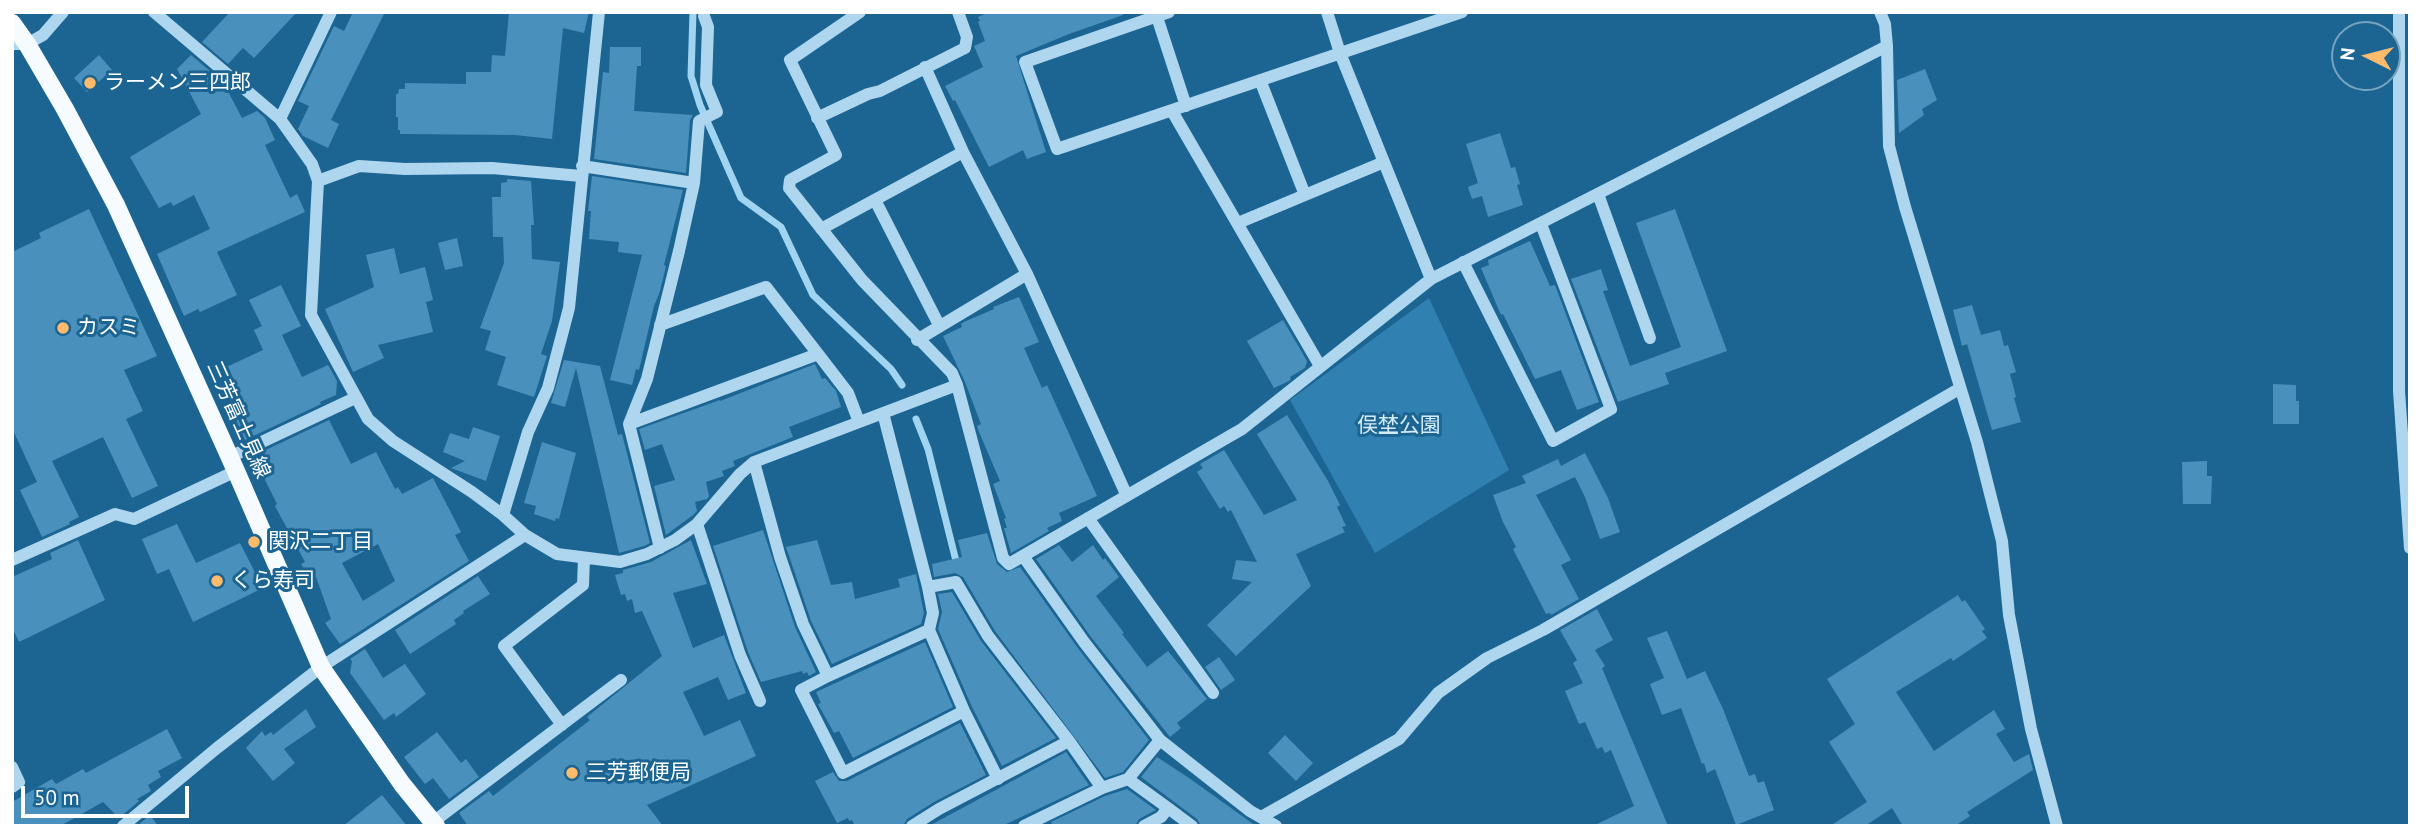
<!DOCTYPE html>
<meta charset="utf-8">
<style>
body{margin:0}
#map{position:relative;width:2422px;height:838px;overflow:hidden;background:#1c6593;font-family:"PT Sans",sans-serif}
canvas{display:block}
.frame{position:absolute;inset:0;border:14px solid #fff;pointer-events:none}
.north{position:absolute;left:2331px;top:21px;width:70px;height:70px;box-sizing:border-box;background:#1c6593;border:2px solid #77a3be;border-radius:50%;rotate:276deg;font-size:19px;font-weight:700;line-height:28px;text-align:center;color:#fff}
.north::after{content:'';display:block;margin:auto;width:24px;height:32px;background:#ffbb6c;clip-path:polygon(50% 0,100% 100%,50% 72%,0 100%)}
.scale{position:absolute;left:21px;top:786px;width:168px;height:32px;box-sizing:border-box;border:4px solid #fff;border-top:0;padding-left:9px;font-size:21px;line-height:24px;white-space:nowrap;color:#fff;-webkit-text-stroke:5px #1c6593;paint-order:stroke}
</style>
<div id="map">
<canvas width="2422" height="838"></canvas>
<div class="frame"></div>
<div class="north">N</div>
<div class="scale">50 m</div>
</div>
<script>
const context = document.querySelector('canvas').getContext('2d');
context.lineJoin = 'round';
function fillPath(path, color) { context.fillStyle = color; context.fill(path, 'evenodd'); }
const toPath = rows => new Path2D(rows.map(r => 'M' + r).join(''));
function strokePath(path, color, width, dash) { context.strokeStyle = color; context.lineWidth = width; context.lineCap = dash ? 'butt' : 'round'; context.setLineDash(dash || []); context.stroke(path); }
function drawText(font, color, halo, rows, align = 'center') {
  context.font = font + ' "PT Sans","Noto Sans JP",sans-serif'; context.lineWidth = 6; context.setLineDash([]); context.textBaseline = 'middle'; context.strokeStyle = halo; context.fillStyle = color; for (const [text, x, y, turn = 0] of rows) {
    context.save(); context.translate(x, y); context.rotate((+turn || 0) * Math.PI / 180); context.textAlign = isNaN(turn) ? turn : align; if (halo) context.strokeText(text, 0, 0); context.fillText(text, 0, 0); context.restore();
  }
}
const green = toPath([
 [1429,298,1509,470,1375,553,1290,400]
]);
const stream = toPath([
 [693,12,691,76,700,105,741,198,781,227,813,295,891,369,902,385],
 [916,419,928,449,957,565]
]);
const building = toPath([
 [230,12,297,12,254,58,243,48,228,64,202,42],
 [353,12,385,12,331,120,339,124,328,148,303,136,298,129,309,106,298,101,334,26,344,31],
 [509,12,589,12,584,33,563,28,552,139,515,135,400,134,400,130,398,130,398,117,396,117,396,94,398,94,399,89,405,89,405,83,466,84,466,72,491,72,492,55,505,56],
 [989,12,1123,12,1123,15,1069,34,1016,56,1046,152,1027,159,1023,150,989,167,955,100,953,101,945,86,983,67,974,46,985,41,978,22,980,21,978,17],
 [610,47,641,47,641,66,637,66,634,111,693,115,690,120,686,173,594,159,603,72,609,73],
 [99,55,112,70,87,92,74,78],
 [191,55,223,82,242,118,257,111,265,118,275,140,265,145,290,198,297,194,305,212,217,252,237,295,200,312,198,309,184,316,157,254,210,229,194,195,173,206,171,202,159,208,130,157,201,114,177,69],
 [1925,69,1937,100,1922,109,1924,115,1899,133,1897,80],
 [1500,133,1511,168,1515,167,1520,184,1517,185,1523,205,1488,217,1482,196,1472,199,1468,187,1478,183,1466,144],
 [592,176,683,190,664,265,666,266,660,291,654,306,639,370,636,369,632,385,610,380,642,255,618,252,619,242,589,239,591,211,588,211],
 [507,179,531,181,534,225,531,225,532,259,560,262,552,321,541,354,547,356,534,397,497,385,506,357,485,350,491,331,480,328,504,263,503,237,493,237,492,197,501,197,501,183,507,182],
 [89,209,157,356,124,370,143,411,126,419,158,486,132,498,103,437,52,461,79,517,69,522,70,524,42,537,20,490,37,482,12,428,12,252,41,238,39,233],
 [1675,209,1727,351,1665,373,1669,384,1618,402,1571,279,1601,269,1608,290,1603,291,1630,366,1681,347,1636,223],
 [457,238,463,266,445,270,438,243],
 [1530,241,1550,286,1555,285,1599,402,1577,410,1561,370,1535,379,1503,314,1501,315,1481,268,1489,265,1488,260],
 [394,248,400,274,425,267,433,300,426,302,433,332,378,345,384,358,353,372,325,309,374,287,366,255],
 [281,285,301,326,282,335,302,377,328,365,337,381,336,395,320,402,321,404,245,440,231,409,235,407,218,371,263,350,254,330,262,326,249,300],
 [1019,297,1039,342,1024,348,1042,388,1047,385,1097,496,1059,513,1062,521,1047,528,1049,531,1011,553,1004,528,1007,528,1004,519,1006,518,993,484,1000,481,979,432,977,426,981,424,965,382,943,336,962,327,961,324,964,322,994,309,993,307],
 [1972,305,1981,335,2000,330,2004,346,2008,345,2016,372,2010,374,2016,397,2014,398,2021,422,1992,430,1967,344,1962,346,1953,310],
 [1283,320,1307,361,1305,368,1290,377,1291,379,1289,381,1274,388,1247,341],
 [564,360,600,366,618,435,622,434,650,543,644,546,619,553,576,368,565,407,551,403],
 [815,364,822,379,825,378,836,391,841,407,789,427,793,437,733,461,735,466,722,471,724,476,706,482,709,496,707,499,695,502,697,511,693,515,666,535,654,486,675,480,662,444,645,450,639,429,720,400,720,401],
 [2273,384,2296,385,2296,401,2299,401,2299,424,2273,424],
 [1287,415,1328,481,1340,505,1337,507,1346,526,1342,527,1345,532,1296,554,1311,586,1236,656,1207,625,1252,582,1232,579,1236,560,1257,562,1231,510,1228,512,1224,506,1220,509,1197,472,1203,468,1200,464,1224,450,1264,515,1297,500,1257,434],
 [329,420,351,464,376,452,395,489,398,487,402,494,433,478,461,532,455,535,469,561,340,644,325,623,331,619,316,577,310,580,301,564,305,562,275,506,277,504,253,456],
 [378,544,395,581,363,601,342,563],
 [473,427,500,436,486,481,451,468,465,461,443,452,450,433,469,439],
 [542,442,576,453,559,519,556,518,555,521,534,514,536,506,524,503],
 [1585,453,1608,498,1620,532,1600,539,1585,497,1575,477,1536,495,1571,560,1561,565,1579,599,1551,615,1550,613,1546,614,1513,549,1516,547,1503,522,1493,495,1526,483,1522,476,1558,459,1561,466],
 [2207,461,2207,476,2212,476,2211,504,2183,504,2182,462],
 [177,524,196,563,240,543,263,588,193,622,169,569,157,574,142,539],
 [763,530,795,627,816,672,809,676,807,672,803,674,802,671,761,682,748,652,713,546],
 [987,533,997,564,1007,572,1020,567,1077,647,1149,740,1123,772,1105,778,995,631,963,577,955,573,934,577,932,564,962,557,958,540],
 [78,540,105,600,19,642,12,627,12,577,52,559,50,553],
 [691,540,707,584,673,593,693,648,724,635,746,693,728,700,718,677,683,692,704,736,740,720,756,756,647,805,663,826,468,826,459,813,489,791,493,796,590,720,587,717,662,656,642,611,635,613,632,599,627,601,625,594,621,595,615,575,623,573,623,570,651,562],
 [817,540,831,585,852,582,855,599,900,587,898,579,916,574,924,613,921,624,832,664,811,621,786,547],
 [1059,545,1072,562,1093,545,1103,560,1105,558,1119,577,1096,596,1124,633,1122,634,1147,667,1168,651,1207,699,1177,723,1181,728,1170,737,1091,637,1036,559],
 [478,576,490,594,463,611,464,613,454,620,456,624,410,654,395,630],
 [952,592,981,641,1056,738,1002,766,972,707,938,629,942,612,938,594],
 [1958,595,1962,602,1965,600,1985,629,1982,631,1987,638,1953,661,1951,658,1896,692,1934,751,1994,710,2005,729,1996,734,2014,762,2029,754,2033,770,1967,812,1970,816,1955,826,1903,826,1892,808,1865,826,1830,826,1867,802,1829,742,1855,724,1827,679],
 [1597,609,1613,640,1595,650,1605,666,1602,668,1668,826,1593,826,1634,806,1611,750,1605,753,1602,747,1597,749,1585,722,1579,724,1565,691,1583,683,1573,663,1577,660,1560,630],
 [1667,631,1687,679,1705,671,1723,709,1749,776,1755,774,1758,783,1764,781,1774,810,1736,825,1715,769,1707,773,1704,763,1702,764,1681,708,1662,715,1650,684,1664,678,1647,638],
 [925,642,953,707,853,758,839,731,834,733,818,704,821,703,816,692],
 [365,649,383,678,405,664,426,694,396,717,394,713,384,720,350,673,352,661,350,659],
 [1219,657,1235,680,1221,690,1205,667],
 [306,709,316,727,284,749,295,763,273,781,246,748,262,731,265,736,271,732,273,735],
 [960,723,986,775,934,802,907,819,903,826,855,826,852,820,849,821,848,818,837,823,815,781,833,772,839,781,847,781],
 [167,729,182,758,158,771,161,777,148,785,151,791,137,799,139,801,119,818,103,802,60,826,12,826,12,802,52,779,56,784,83,769,86,773],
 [437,732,461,763,466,759,479,777,449,799,433,778,425,784,404,757],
 [1285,735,1313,763,1296,781,1268,753],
 [1066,752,1089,785,1002,826,929,826],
 [1157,757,1189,778,1256,826,1201,826,1197,819,1141,777],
 [1127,789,1156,810,1139,819,1135,826,1053,826,1051,822,1105,796],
 [382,795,407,826,343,826],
 [150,815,158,826,137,826]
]);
const minor = toPath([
 [154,12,280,119,312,164,318,181,311,315,368,419,393,441,472,492,503,515,525,535,557,554,620,562,647,554,675,540,697,524,740,474,754,462,957,385],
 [860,12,790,60,836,155,790,180,789,188,862,280,952,373,957,385,1003,558,1009,564,1242,429,1431,279,1887,46],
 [1169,12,1025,62,1057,149,1462,12],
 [1327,12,1340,53,1431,279],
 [1880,12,1885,24,1887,46,1889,146,1905,207,1977,442,2002,541,2009,615,2031,729,2057,826],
 [2399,12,2399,391,2410,548],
 [1157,17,1186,106],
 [12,44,27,44,43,35,63,12],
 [925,67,963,152],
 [1260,80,1305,195],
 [1172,111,1320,366],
 [817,118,868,94,880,91,965,48,967,37,958,12],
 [280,119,331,12],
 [582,166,694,183],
 [318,181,359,166,405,169,492,168,581,176],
 [1598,194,1650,338],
 [875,200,939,325],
 [1238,223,1384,162],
 [821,229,963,152,1027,274,1126,494],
 [1463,262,1553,441,1611,409,1541,224],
 [917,340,1027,274],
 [818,354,848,393,859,422],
 [883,413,928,587,933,613,929,630],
 [629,424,818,354,766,287,660,325],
 [230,457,355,398],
 [754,462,780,557,803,624,828,676,929,630,964,711,998,779],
 [503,515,528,432,548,388,569,308,599,12],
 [1088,518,1213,693],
 [697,524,740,655,760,701],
 [660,548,629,424,647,379,679,251,694,183,699,121,717,112,706,85,708,27,704,16],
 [1023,556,1084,642,1160,740,1250,811,1276,826],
 [12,560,115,514,134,519,236,471],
 [828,676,801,690,843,773,964,711],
 [562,725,504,646,583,585,584,558],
 [12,767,19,782,12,787],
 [1128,779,1168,808],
 [1102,788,1128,779,1160,740],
 [1263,816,1399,739,1438,693,1487,658,1543,630,1959,389],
 [433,822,621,680],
 [123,826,217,748,321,667,525,535],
 [912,826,939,809,1069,741,988,636,956,582,928,587],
 [1024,826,1102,788,1069,741],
 [1144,826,1161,817,1168,808,1192,826]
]);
const major = toPath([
 [12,23,27,44,65,109,116,205,236,471,321,667,402,784,436,826]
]);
const markers = [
 [90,83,7,"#ffbb6c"],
 [63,328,7,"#ffbb6c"],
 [254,542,7,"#ffbb6c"],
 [217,581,7,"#ffbb6c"],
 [572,773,7,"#ffbb6c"]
];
const poiNames = [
 ["ラーメン三四郎",104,83],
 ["カスミ",77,328],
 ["関沢二丁目",268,542],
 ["くら寿司",231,581],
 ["三芳郵便局",586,773]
];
const streetNames = [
 ["三芳富士見線",238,420,66]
];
const parkNames = [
 ["俣埜公園",1399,426]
];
fillPath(green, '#3080b1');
strokePath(stream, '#a1d4f0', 7);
fillPath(building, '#4990bc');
strokePath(minor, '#aed6ef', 12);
strokePath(major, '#f5fbff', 18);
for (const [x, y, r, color] of markers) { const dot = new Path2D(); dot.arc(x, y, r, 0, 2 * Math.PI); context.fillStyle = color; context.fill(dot); strokePath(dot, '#1c6593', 2.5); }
drawText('21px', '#fff', '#1c6593', poiNames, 'left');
drawText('21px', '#fff', '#1c6593', streetNames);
drawText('21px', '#d4ecfa', '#1c6593', parkNames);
</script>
